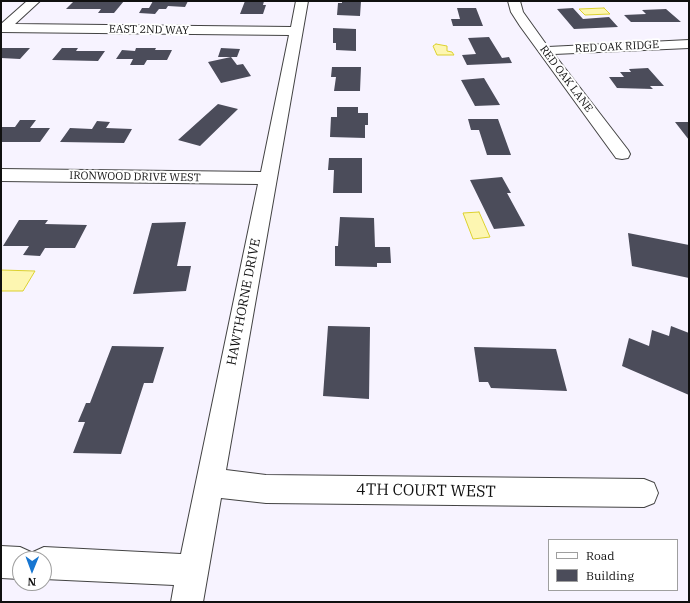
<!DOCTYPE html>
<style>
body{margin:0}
#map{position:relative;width:690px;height:603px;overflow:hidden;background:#f7f3ff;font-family:"IBM Plex Serif",serif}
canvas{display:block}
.frame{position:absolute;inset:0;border:2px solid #101010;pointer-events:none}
.legend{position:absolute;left:548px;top:539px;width:130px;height:52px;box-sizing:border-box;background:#fff;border:1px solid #9f9f9f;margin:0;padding:5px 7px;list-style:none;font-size:12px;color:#101010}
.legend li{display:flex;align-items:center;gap:8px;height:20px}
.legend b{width:20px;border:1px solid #9f9f9f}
.north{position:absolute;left:12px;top:551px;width:40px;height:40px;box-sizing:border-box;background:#fff;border:1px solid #9f9f9f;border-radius:50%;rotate:181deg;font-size:11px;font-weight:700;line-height:16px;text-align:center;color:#101010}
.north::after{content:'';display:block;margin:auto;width:14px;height:18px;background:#1776d1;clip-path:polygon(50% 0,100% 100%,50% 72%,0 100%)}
</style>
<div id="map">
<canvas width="690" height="603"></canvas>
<div class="frame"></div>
<ul class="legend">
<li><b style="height:5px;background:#fff"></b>Road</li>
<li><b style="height:11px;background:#4b4c5a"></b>Building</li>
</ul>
<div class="north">N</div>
</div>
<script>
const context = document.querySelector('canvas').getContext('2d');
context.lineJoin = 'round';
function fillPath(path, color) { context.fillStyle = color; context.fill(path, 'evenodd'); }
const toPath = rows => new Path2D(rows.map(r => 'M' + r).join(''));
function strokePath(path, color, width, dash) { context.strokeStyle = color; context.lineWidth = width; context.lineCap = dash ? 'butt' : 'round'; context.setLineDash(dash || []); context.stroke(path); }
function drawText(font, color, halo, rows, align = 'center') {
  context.font = font + ' "IBM Plex Serif",serif'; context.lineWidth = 4; context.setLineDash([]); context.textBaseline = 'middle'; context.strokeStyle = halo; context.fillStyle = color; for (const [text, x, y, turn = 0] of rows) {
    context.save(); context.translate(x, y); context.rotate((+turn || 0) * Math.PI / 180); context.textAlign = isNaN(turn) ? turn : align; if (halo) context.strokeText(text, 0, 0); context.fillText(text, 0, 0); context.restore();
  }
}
const water = toPath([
 [604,8,610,14,585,15,579,9,604,8],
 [436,44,447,46,447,51,452,52,454,55,437,55,433,46,436,44],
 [479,212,490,237,473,239,463,213,479,212],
 [1,270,35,271,23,291,1,291,1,270]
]);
const building = toPath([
 [74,1,124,1,114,13,98,13,101,9,66,9],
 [153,1,188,1,185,7,168,6,166,9,159,9,155,14,139,13,142,8,149,8],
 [245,1,264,1,263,5,266,5,263,14,240,14],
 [342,1,361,1,360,16,337,15,338,3,342,3],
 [457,8,476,8,483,26,453,26,451,19,460,19],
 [573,8,583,19,609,17,618,27,574,29,557,9],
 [666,9,681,22,631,22,624,15,646,14,642,10],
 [333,28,356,29,356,51,336,50,336,43,333,43],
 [489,37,502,58,509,57,512,63,467,65,462,55,476,54,468,38],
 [1,48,30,48,20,59,1,58],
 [62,48,78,48,76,51,105,51,98,61,52,60],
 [136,48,156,48,155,50,172,50,167,60,147,60,144,65,130,65,133,59,116,59,122,50,135,51],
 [221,48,240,49,237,57,218,57],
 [231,57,237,65,243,64,251,76,221,83,208,62],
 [332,67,361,67,360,91,334,91,336,77,331,77],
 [648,68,664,86,650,86,653,89,617,88,609,77,624,77,620,72,631,72,629,69],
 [484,78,500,105,475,106,461,80],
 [218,104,238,109,200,146,178,140],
 [337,107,358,107,358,113,368,113,368,125,365,125,365,138,330,137,331,117,337,117],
 [468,119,498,119,511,155,487,155,479,130,471,130],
 [20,120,36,120,30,128,50,128,40,142,1,142,1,127,15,127],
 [97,121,110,122,106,128,132,129,124,143,60,142,70,128,92,129],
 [675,122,689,122,689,140],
 [329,158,362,158,362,193,333,193,334,170,328,170],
 [502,177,511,193,507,193,525,226,494,229,470,180],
 [340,217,374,218,375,247,390,247,391,263,377,263,377,267,335,266,335,246,338,246],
 [19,220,48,220,45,224,87,225,75,248,45,248,40,256,23,255,29,246,3,246],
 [186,222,177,266,191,266,186,291,133,294,152,223],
 [628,233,689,245,689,278,632,266],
 [328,326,370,327,369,399,323,396],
 [671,326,689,333,689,395,622,366,629,338,649,346,652,330,669,336],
 [112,346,164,347,153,383,144,383,121,454,73,453,85,422,78,422,86,403,90,403],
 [474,347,556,349,567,391,491,388,488,382,479,382]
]);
const minor = toPath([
 [27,1,40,1,15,24,291,27,296,1,308,1,226,470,266,475,644,479,654,483,658,493,654,503,644,507,266,503,221,498,203,602,171,602,174,585,44,579,44,559,20,559,20,579,1,578,1,546,20,547,31,552,32,554,33,552,44,547,181,554,258,184,1,181,1,169,261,172,289,35,1,32,1,24,27,1],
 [508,1,520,1,523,12,548,47,689,40,689,48,554,54,628,150,630,154,628,158,622,159,616,158,520,26,511,12,508,1]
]);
const farStreetnames = [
 ["EAST 2ND WAY",149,30,1],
 ["RED OAK RIDGE",617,47,-3],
 ["RED OAK LANE",566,79,53],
 ["IRONWOOD DRIVE WEST",135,177,1]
];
const streetNames = [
 ["HAWTHORNE DRIVE",244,302,-79]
];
const nearStreetnames = [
 ["4TH COURT WEST",426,491,1]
];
fillPath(water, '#fdf6b1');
strokePath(water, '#dcd12f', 1);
fillPath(building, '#4b4c5a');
strokePath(minor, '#434343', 2);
fillPath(minor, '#fff');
drawText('11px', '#101010', '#fff', farStreetnames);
drawText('13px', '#101010', '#fff', streetNames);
drawText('16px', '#101010', '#fff', nearStreetnames);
</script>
